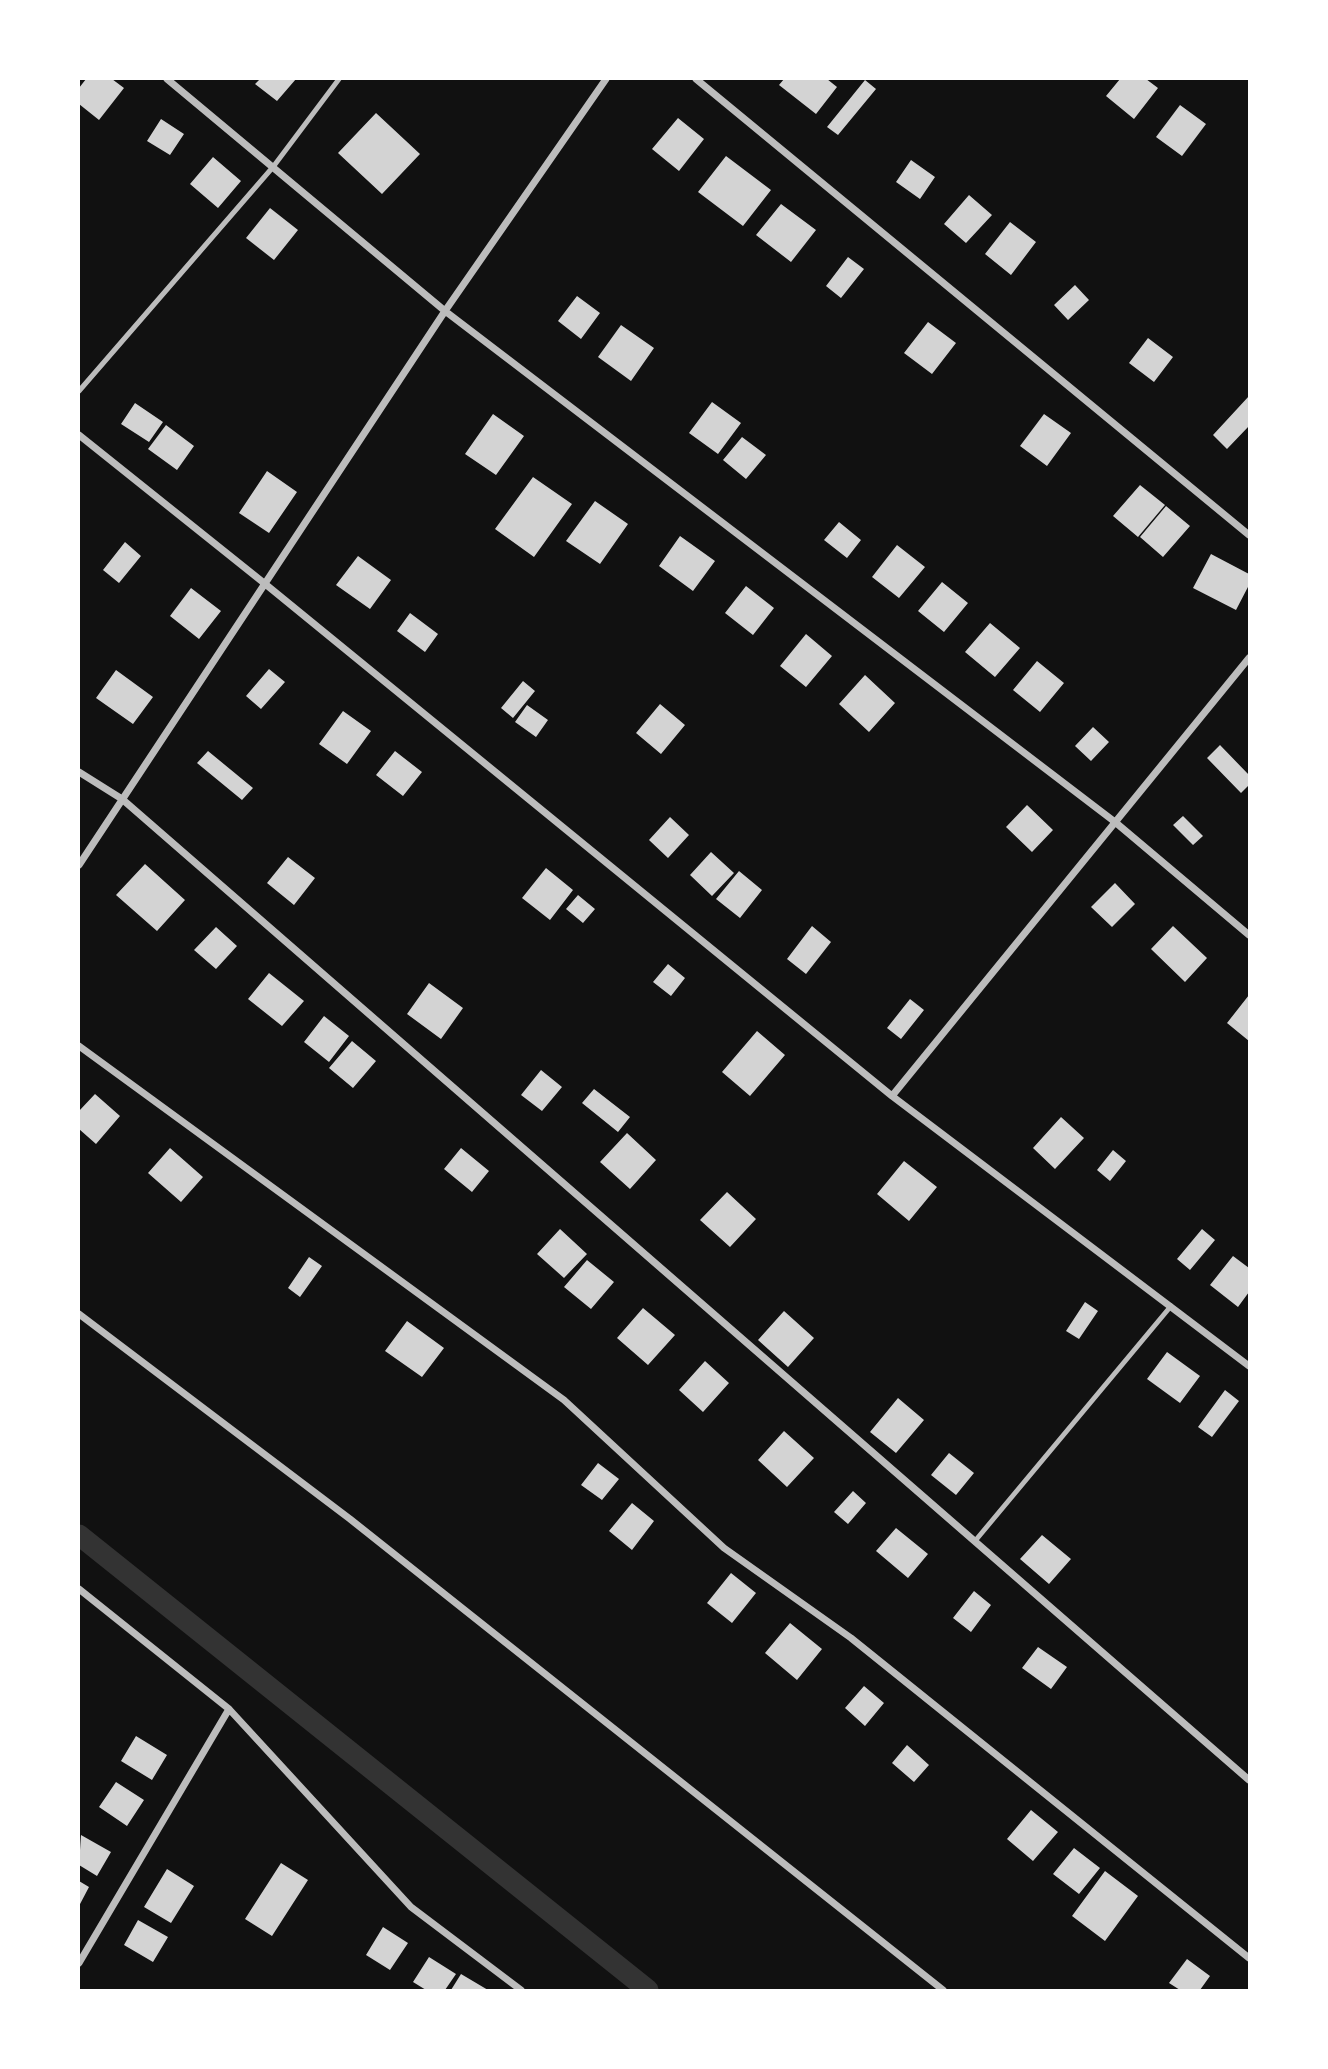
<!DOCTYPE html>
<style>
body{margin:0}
#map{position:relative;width:1328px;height:2069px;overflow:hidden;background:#111;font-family:Merriweather,serif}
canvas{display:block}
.frame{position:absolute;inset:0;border:80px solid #fff;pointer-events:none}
</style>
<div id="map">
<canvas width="1328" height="2069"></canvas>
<div class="frame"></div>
</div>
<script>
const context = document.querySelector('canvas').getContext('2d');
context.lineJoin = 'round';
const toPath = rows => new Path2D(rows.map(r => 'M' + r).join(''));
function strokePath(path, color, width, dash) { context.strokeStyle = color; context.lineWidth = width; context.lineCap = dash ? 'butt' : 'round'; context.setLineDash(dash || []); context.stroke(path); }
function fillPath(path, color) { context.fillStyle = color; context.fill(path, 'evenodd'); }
const canal = toPath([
 [79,1535,648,1990]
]);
const building = toPath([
 [86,79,112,79,124,88,99,120,79,104,79,88],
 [260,79,296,79,277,101,255,84],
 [784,79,827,79,837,87,816,114,779,85],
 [1120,79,1146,79,1158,88,1134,119,1106,96],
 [865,80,876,89,838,135,827,127],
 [1180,105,1206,124,1182,156,1156,137],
 [376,113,420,154,382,194,338,153],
 [678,118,704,139,679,171,652,149],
 [161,119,184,134,170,155,147,141],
 [726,156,771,190,743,226,698,192],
 [213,157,241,181,218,208,190,184],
 [911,160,935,177,920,199,896,182],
 [969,195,992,215,966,243,944,224],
 [781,204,816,230,791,262,756,235],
 [270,208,298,230,274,260,246,238],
 [1010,222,1036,242,1011,275,985,254],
 [848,257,864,269,841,298,826,286],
 [1075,285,1089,300,1068,320,1054,305],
 [577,296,600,313,581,339,558,321],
 [928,322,956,343,932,374,904,353],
 [621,325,654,348,631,381,598,357],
 [1148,338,1173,357,1154,382,1129,363],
 [1249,396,1249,426,1227,449,1213,435],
 [712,402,741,423,718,454,689,433],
 [135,403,163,422,149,442,121,424],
 [493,414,524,436,496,475,465,454],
 [1044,414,1071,433,1047,466,1020,446],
 [166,425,194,446,177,470,148,449],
 [742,437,766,455,746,479,723,460],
 [267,471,297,492,269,533,239,513],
 [533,477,572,504,534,557,495,529],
 [1140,485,1165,505,1138,537,1113,516],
 [595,501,628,524,600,564,566,541],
 [1166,506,1190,526,1163,557,1140,537],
 [839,522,861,540,847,558,824,540],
 [680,536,715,561,693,591,659,566],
 [125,542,141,556,119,583,103,570],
 [897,545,925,567,899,598,872,577],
 [1211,554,1249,574,1249,585,1236,610,1193,588],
 [358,556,391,580,370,609,336,585],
 [942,582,968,603,944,632,918,611],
 [746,586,774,608,753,635,725,613],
 [191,588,221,611,199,639,170,616],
 [410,613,438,634,425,652,397,631],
 [990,623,1020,648,995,677,965,652],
 [806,634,832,656,806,687,780,666],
 [1037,661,1064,683,1040,712,1013,690],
 [269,669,285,682,261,709,246,696],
 [116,670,153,697,133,724,96,698],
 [865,675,895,703,869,732,839,704],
 [523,681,535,691,513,718,501,708],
 [660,704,685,725,661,754,636,733],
 [527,705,548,720,536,737,515,722],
 [343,711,371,731,347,764,319,744],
 [1093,727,1109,742,1091,761,1075,746],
 [1220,745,1249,775,1249,785,1241,793,1207,758],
 [208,751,253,788,242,800,197,763],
 [395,751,422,772,403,796,376,775],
 [1027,805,1053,830,1032,852,1006,827],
 [1183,816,1203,836,1193,845,1173,825],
 [670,817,689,835,668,858,649,840],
 [711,852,734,873,712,896,690,875],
 [288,857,315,878,294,905,267,883],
 [145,864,185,900,157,931,116,895],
 [546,868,573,890,550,920,522,898],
 [739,871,762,890,740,918,716,899],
 [1115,883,1135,904,1112,927,1091,907],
 [578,895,595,909,583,923,566,909],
 [812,926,831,942,806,974,787,959],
 [1173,926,1207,958,1185,982,1151,949],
 [216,927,237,946,216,969,194,950],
 [668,964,685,978,671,996,653,982],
 [269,973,304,1001,282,1026,248,999],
 [429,983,463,1008,441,1039,407,1014],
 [1249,995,1249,1041,1227,1023],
 [910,999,924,1010,901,1039,887,1028],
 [324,1016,349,1036,329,1062,304,1042],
 [757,1031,785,1055,750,1096,722,1072],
 [352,1041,376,1061,353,1088,329,1068],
 [541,1070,562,1087,542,1111,521,1095],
 [594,1089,630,1117,618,1132,582,1103],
 [95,1094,120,1116,96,1144,79,1129,79,1111],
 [1061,1117,1084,1138,1055,1169,1033,1148],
 [627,1133,656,1160,630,1189,600,1162],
 [170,1148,203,1177,181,1202,148,1173],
 [461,1148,489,1171,472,1192,444,1169],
 [1113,1150,1126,1161,1110,1181,1097,1170],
 [904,1161,937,1187,909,1221,877,1194],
 [727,1192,756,1219,730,1247,700,1220],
 [560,1229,587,1254,564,1278,537,1254],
 [1202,1229,1215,1240,1190,1270,1177,1259],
 [1233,1256,1249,1268,1249,1292,1238,1307,1210,1285],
 [309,1257,322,1266,300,1297,288,1288],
 [587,1260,614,1282,591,1309,564,1287],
 [1085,1302,1098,1311,1079,1339,1066,1331],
 [643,1308,675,1335,648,1365,617,1338],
 [784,1311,814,1338,788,1367,758,1340],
 [407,1321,444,1348,422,1377,385,1351],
 [1167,1352,1200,1376,1180,1403,1147,1379],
 [705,1361,729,1383,703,1412,679,1390],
 [1225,1390,1239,1401,1212,1437,1198,1427],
 [898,1398,924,1420,896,1453,870,1432],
 [784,1431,814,1458,787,1487,758,1460],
 [949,1453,974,1473,956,1495,931,1475],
 [598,1463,619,1479,602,1500,581,1485],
 [853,1491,866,1503,848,1524,834,1512],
 [632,1503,654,1521,632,1550,609,1531],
 [896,1528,928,1554,908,1578,876,1551],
 [1042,1535,1071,1559,1049,1584,1020,1559],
 [731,1573,756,1593,732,1623,707,1603],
 [974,1591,991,1605,971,1632,953,1618],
 [790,1623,822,1649,797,1680,765,1653],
 [1038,1647,1067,1667,1051,1689,1022,1668],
 [864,1686,884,1703,865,1726,845,1708],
 [136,1736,167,1755,152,1780,121,1761],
 [907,1745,929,1765,914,1782,892,1763],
 [116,1782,144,1800,127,1826,99,1807],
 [1031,1810,1058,1832,1033,1861,1007,1839],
 [81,1835,111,1852,97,1876,79,1865],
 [1074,1848,1100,1868,1079,1894,1053,1874],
 [281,1863,308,1880,272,1936,245,1919],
 [167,1869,194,1886,171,1923,144,1907],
 [1105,1871,1138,1896,1105,1941,1072,1916],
 [79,1881,89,1887,79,1906],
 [138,1920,168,1937,153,1962,124,1945],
 [383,1927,408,1943,390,1970,366,1955],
 [429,1957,456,1974,445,1990,426,1990,413,1982],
 [1187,1959,1210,1976,1200,1990,1180,1990,1169,1983],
 [461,1974,488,1990,451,1990]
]);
const service = toPath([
 [79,391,273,167,339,79],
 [975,1541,1171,1306]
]);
const minor = toPath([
 [167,79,445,311,1115,822,1249,935],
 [696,79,1249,535],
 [79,435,264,583,892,1096,1249,1366],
 [79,772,122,799,1249,1780],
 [79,865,445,311,606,79],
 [79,1046,564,1400,724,1548,851,1638,1249,1958],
 [892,1096,1249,658],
 [79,1314,350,1519,943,1990],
 [79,1589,229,1709,411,1907,521,1990],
 [79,1963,229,1709]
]);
strokePath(canal, '#333', 21);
fillPath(building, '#d3d3d3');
strokePath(service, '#bcbcbc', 5);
strokePath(minor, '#bcbcbc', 7);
</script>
